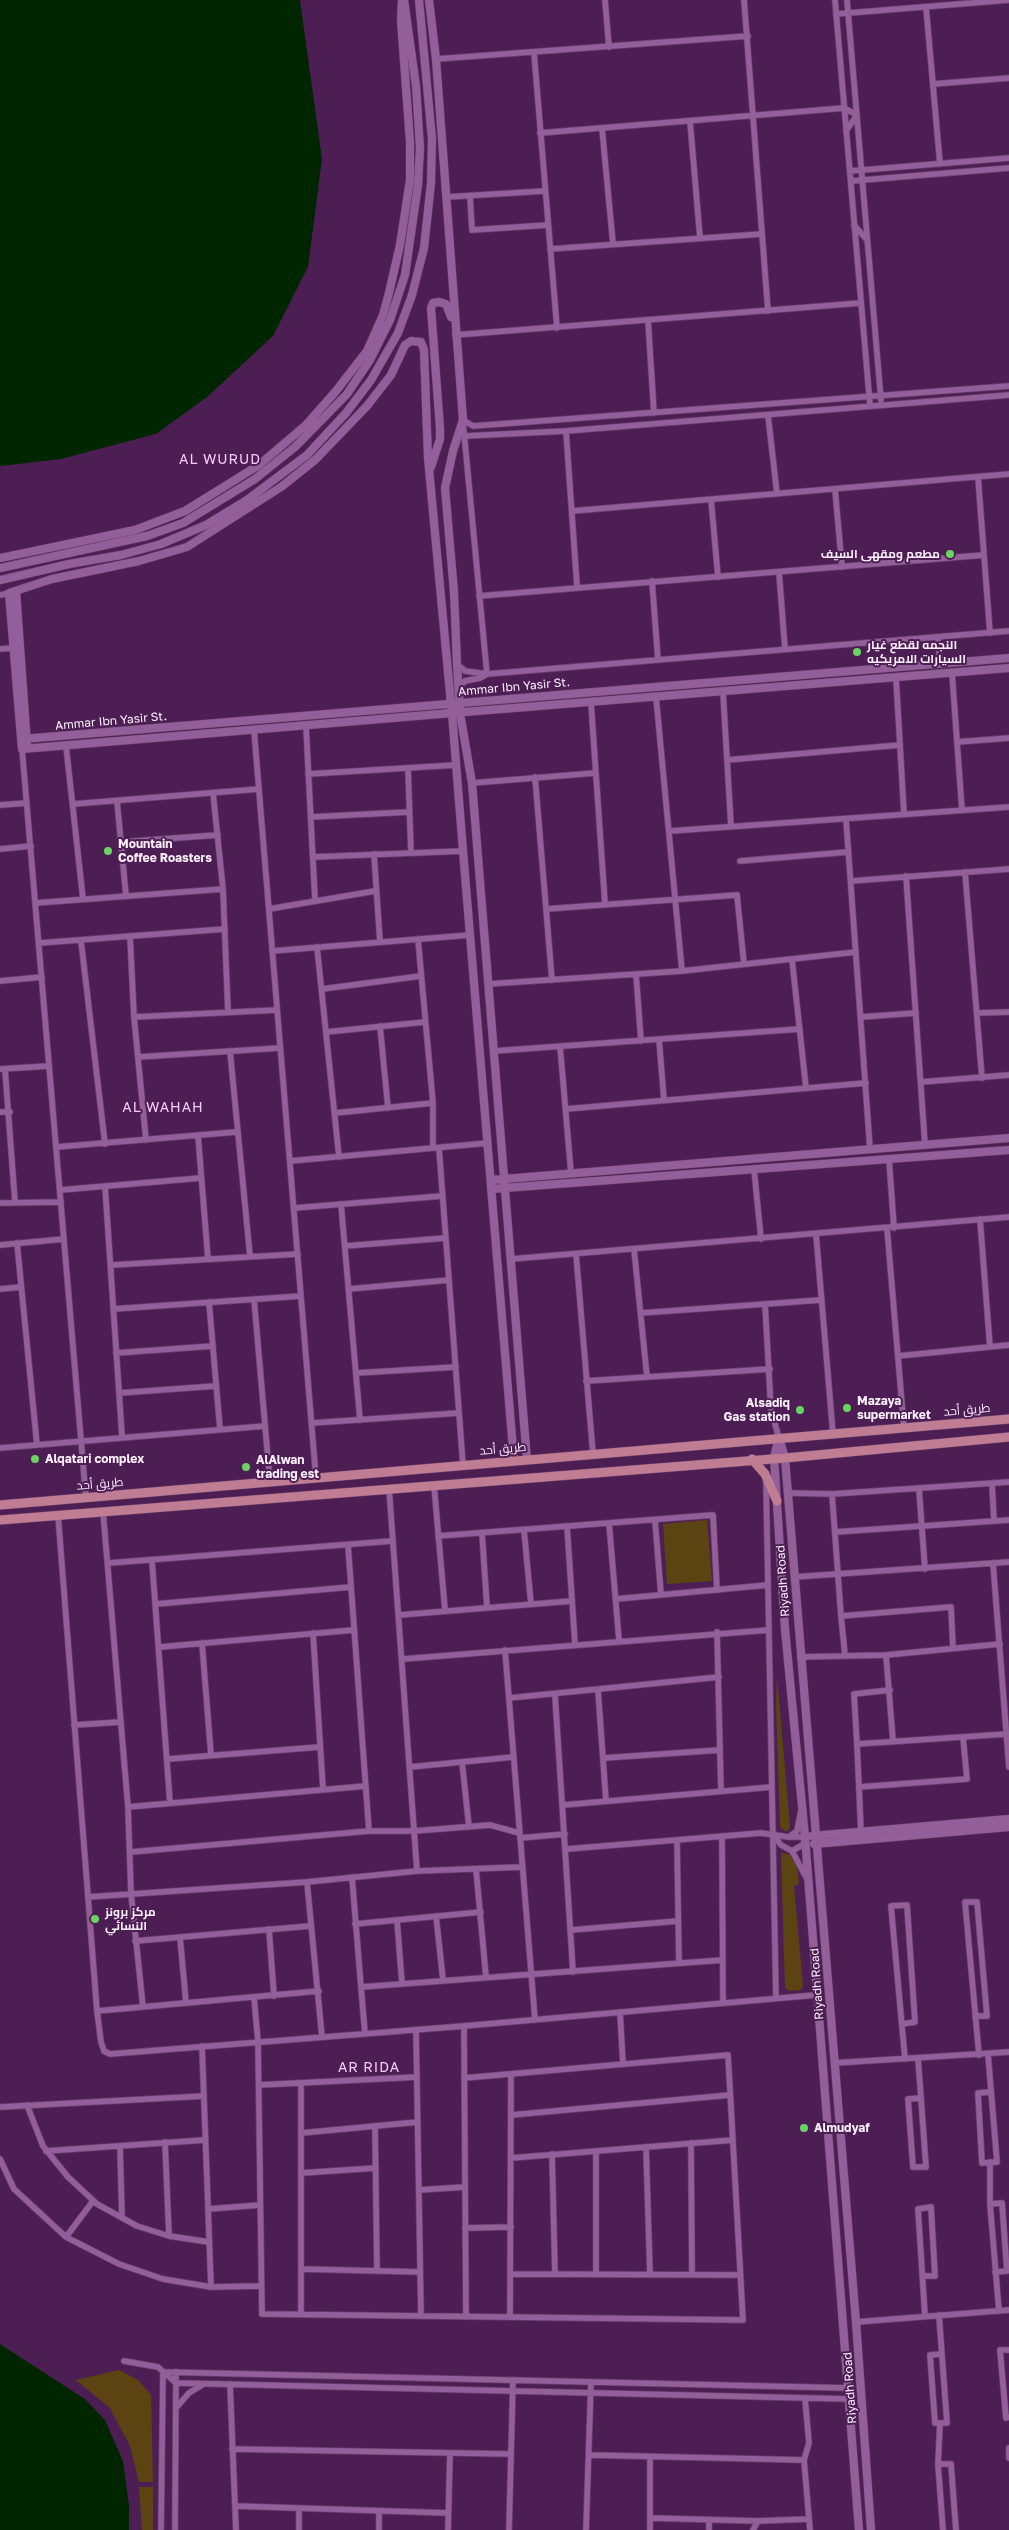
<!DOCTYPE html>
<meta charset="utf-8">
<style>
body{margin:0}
canvas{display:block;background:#4d1e54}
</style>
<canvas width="1009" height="2530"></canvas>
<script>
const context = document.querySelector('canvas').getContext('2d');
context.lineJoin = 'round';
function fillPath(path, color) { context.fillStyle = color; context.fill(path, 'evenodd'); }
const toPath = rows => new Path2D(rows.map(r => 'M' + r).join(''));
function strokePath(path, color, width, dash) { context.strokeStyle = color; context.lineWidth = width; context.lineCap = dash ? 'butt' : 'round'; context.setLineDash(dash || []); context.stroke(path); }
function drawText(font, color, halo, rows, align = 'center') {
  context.font = font + ' "Golos Text",Cairo,sans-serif'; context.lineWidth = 4; context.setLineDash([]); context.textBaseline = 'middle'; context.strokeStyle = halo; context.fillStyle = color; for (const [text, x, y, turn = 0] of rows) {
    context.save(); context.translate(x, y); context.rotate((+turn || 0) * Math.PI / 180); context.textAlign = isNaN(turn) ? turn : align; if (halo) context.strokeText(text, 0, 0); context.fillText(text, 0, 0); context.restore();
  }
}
const green = toPath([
 [707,1520,712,1581,667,1584,663,1524],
 [777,1677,790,1826,788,1831,785,1831,780,1827,776,1704],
 [781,1853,789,1854,797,1864,799,1884,794,1886,803,1986,801,1990,790,1991,785,1988],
 [119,2370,138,2380,151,2395,153,2482,139,2482,130,2446,110,2408,76,2380],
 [139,2487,153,2487,153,2530,142,2530]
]);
const water = toPath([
 [0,0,300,0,322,159,308,267,273,336,207,397,156,434,61,459,0,466],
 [0,2344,85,2399,105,2420,123,2461,129,2505,129,2530,0,2530]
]);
const minor = toPath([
 [605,0,609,47],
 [744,0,768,311],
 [835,0,870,405],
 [847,0,881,400],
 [926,7,940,164],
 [836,14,1009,0],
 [534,53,557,328],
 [436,59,748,36],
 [933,84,1009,78],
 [690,121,700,238],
 [602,128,613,244],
 [540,133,844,108,857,115,846,131],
 [850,171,1009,158],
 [851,181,1009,168],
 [470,196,472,230,548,225],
 [446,197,545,191],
 [854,225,867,240],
 [550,249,762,234],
 [648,320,654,413],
 [455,335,861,303],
 [768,415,777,494],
 [463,420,473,426,1009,386],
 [463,422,487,674],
 [566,431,577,586],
 [465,436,566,431,1009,395],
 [978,477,990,633],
 [835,489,842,567],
 [711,499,718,577],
 [572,511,1009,474],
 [779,572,785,649],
 [652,581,658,660],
 [0,595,9,593],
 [479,596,984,555],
 [938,637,940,664],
 [0,649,14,648],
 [457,664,465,671,487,674,1009,631],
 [952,673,962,810],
 [459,687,465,681,480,678,487,674],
 [723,692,731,826],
 [656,697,682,971],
 [591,703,605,904],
 [306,726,315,900],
 [254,730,316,1478],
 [957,742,1009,738],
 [900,745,904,814],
 [66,746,83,899],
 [22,749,86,1498],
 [727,760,900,745,896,678],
 [408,768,411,853],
 [308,774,456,765],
 [535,777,552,980],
 [472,783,595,773],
 [213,793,223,889,228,1012],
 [117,801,126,896],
 [73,804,259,789],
 [0,805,27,803],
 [311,817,409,812],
 [846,819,870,1149],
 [670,831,1009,807],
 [121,842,218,835],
 [0,849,31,846],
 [374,854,380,942],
 [313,857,463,851],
 [740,861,848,852],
 [965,872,982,1078],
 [906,876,925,1145],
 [851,881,1009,869],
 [35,903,223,889],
 [269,909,375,891],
 [546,909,737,895,744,964],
 [130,936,134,1017,146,1140],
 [81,941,105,1144],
 [39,943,225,929],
 [317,947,339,1157],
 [272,951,470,935],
 [792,959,806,1088],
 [636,974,641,1041],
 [0,981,42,977],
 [488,984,682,971,856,952],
 [322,989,421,976],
 [977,1013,1009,1012],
 [134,1017,277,1010],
 [861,1017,916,1013],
 [380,1026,388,1108],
 [326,1032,425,1022],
 [659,1039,664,1100],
 [560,1046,571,1173],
 [230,1051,250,1256],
 [494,1051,800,1029],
 [138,1057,280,1048],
 [0,1069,49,1066],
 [5,1069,15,1202],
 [921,1082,1009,1075],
 [433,1103,433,1148],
 [566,1109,866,1083],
 [0,1112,10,1112],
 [335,1113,433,1103,418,939],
 [198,1135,208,1259],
 [56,1147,236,1132],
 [439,1148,463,1465],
 [889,1159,894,1228],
 [290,1161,488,1143],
 [754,1169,761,1239],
 [105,1186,122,1436],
 [60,1190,201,1178],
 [0,1203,61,1202],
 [341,1204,360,1420],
 [294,1208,442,1196],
 [980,1219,990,1347],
 [887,1228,904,1428],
 [816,1234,833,1434],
 [17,1243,37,1445],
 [0,1245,64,1239],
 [345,1246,446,1238],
 [634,1249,647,1377],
 [576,1254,593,1454],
 [511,1259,1009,1217],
 [112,1265,298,1254],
 [0,1289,21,1287],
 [349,1289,449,1280],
 [254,1299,270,1482],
 [209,1302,220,1429],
 [765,1304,771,1410,779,1438],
 [113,1309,301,1296],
 [641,1313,821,1300],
 [116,1353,213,1346],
 [898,1356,1009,1345],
 [356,1373,456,1367],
 [586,1381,770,1369],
 [119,1393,216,1386],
 [312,1423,459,1413],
 [0,1448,265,1426],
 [766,1481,776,1998],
 [992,1484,994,1521],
 [434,1485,445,1610],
 [389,1488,417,1871],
 [919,1489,925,1569],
 [788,1493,832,1494],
 [103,1511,128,1807,131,1893,143,2007],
 [58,1515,97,2011,101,2042,104,2051,110,2054,464,2026,816,1995],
 [655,1520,661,1595],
 [609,1523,619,1640],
 [567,1526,575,1644],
 [524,1530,531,1604],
 [835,1532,1009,1520],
 [482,1533,487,1607],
 [438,1536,713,1515,717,1590],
 [348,1545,369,1831],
 [152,1561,170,1803],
 [109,1563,392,1541],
 [993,1563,1009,1767],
 [794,1577,1009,1562],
 [616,1599,768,1585],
 [156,1604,351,1587],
 [399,1615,572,1601],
 [841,1616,832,1494,1009,1482],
 [717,1632,721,1791],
 [313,1633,323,1789],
 [202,1643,211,1755],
 [160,1647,354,1630],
 [505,1650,535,2020],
 [845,1655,841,1616,951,1607,953,1648],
 [886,1655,893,1741],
 [800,1657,886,1655,1000,1644],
 [403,1659,769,1630],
 [598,1690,606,1801],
 [555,1695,573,1972],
 [509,1698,719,1677],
 [74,1725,121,1722],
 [857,1744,854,1694,890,1690],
 [604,1758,720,1750],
 [168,1759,320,1747],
 [462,1762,469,1827],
 [410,1767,513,1757],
 [859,1787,967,1779,963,1737],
 [563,1805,772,1787],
 [128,1807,366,1786],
 [861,1832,857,1744,1007,1734],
 [773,1834,781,1845,792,1851,804,1844],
 [722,1836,723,2003],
 [789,1837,797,1831,801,1811],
 [520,1838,565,1834],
 [677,1840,679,1963],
 [567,1849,761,1833,789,1837,805,1837],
 [792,1851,806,1877],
 [131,1852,369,1831,414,1831,490,1825,519,1833],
 [476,1869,486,1977],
 [352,1877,361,1987,723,1960],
 [307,1882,322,2037],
 [88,1897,307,1882,417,1871,522,1867],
 [436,1916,443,1980],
 [397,1920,402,1984],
 [355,1924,481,1912],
 [269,1929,274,1996],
 [571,1930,678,1921],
 [180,1937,186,2003],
 [135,1941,310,1926],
 [361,1987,365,2034],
 [254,1997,258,2042,262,2314,743,2320,728,2055,464,2078],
 [97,2011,319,1991],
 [620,2012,623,2064],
 [975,2016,987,2016,977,1902,965,1902,979,2055],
 [902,2024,915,2022,907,1905,891,1906,905,2059],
 [464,2026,466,2317],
 [416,2030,421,2316],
 [202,2046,211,2287,261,2286],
 [988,2054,997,2162,982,2163,978,2093,991,2092],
 [918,2058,921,2098,926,2167,913,2167,908,2099,921,2098],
 [834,2063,1009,2052],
 [301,2083,301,2314],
 [259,2085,417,2077],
 [27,2105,43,2146,68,2177,97,2204,137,2226,169,2236,209,2242],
 [0,2107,204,2096],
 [511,2115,730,2095],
 [375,2126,377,2271],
 [301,2133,418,2122],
 [165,2142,169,2236],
 [691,2143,692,2275],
 [120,2146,122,2218],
 [646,2147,650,2275],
 [46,2151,205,2140],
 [552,2154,555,2274],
 [511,2158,733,2140],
 [0,2159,14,2189,66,2237,119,2264,163,2279,211,2287],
 [301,2173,376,2168],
 [419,2190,465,2187],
 [990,2204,990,2162],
 [208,2209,260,2205],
 [465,2228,511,2227],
 [66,2237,93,2201],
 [301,2269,420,2272],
 [995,2272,1007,2271,1002,2203,990,2204,999,2311],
 [510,2274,740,2275],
 [596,2274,596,2151],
 [923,2276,935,2276,931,2207,918,2209,925,2316],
 [939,2315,947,2423,935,2423,930,2355,942,2354],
 [510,2317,511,2074],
 [856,2322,1009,2310],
 [1009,2350,1000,2350,1006,2418,1009,2417],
 [124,2361,158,2367,176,2383,849,2399],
 [163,2372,848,2388],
 [230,2384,236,2530],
 [805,2398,809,2443,804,2460,810,2530],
 [176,2408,189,2393,202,2385],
 [232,2449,511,2454],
 [589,2455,804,2460],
 [1009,2458,1009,2448],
 [938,2464,940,2423],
 [235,2506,448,2513],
 [299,2508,299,2530],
 [650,2518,758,2521,809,2519],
 [161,2530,163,2372],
 [175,2530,176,2372],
 [379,2530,379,2511],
 [448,2530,450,2453],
 [509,2530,513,2380],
 [586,2530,591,2382],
 [650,2530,650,2457],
 [709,2530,709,2520],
 [753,2530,758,2521],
 [943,2530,938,2464,951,2464,956,2530]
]);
const tertiary = toPath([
 [429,0,436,59,463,420,453,451,445,488,454,592,457,664,460,713,472,783,527,1460],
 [431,467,440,439,440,428,431,308,433,303,439,302,446,304,451,317],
 [0,558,135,530,185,511,259,465,306,425,336,391,367,351,383,315,389,293,400,245,410,180,410,142,401,20,402,0],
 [0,568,147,536,183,523,255,479,295,447,347,394,370,360,390,320,405,275,418,185,420,148,416,86,404,0],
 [0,580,69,564,121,555,161,544,206,525,247,500,307,455,346,413,371,380,398,333,412,295,424,248,431,183,432,139,419,0],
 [16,591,27,744],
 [22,739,1009,658],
 [491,1180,1009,1138],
 [491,1189,1009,1150],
 [779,1438,774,1457,785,1629,805,1837,859,2530],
 [779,1438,785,1458,856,2322,871,2530],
 [514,1461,470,935,463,851,452,713,451,704,428,458,424,350,421,342,411,341,405,345,391,375,367,406,315,460,281,487,187,547,139,561,52,579,9,593,22,749,452,713,1009,668],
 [812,1836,1009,1819],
 [814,1844,1009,1827]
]);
const primary = toPath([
 [752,1459,765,1474,777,1501],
 [0,1505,1009,1419],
 [0,1520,785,1458,1009,1437]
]);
const markers = [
 [950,554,5,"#6bd362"],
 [857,652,5,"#6bd362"],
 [108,851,5,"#6bd362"],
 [847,1408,5,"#6bd362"],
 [800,1410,5,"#6bd362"],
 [35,1459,5,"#6bd362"],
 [246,1467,5,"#6bd362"],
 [95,1919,5,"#6bd362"],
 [804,2128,5,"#6bd362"]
];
const poiNames = [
 ["مطعم ومقهى السيف",940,554,"right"],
 ["النجمه لقطع غيار",867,645],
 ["السيارات الامريكيه",867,659],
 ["Mountain",118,844],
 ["Coffee Roasters",118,858],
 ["Mazaya",857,1401],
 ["supermarket",857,1415],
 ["Alsadiq",790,1403,"right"],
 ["Gas station",790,1417,"right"],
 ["Alqatari complex",45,1459],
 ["AlAlwan",256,1460],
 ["trading est",256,1474],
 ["مركز برونز",105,1912],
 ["النسائي",105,1926],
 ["Almudyaf",814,2128]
];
const streetNames = [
 ["Ammar Ibn Yasir St.",514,687,-5],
 ["Ammar Ibn Yasir St.",111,721,-5],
 ["طريق أحد",967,1410,-5],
 ["طريق أحد",503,1449,-5],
 ["طريق أحد",100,1484,-5],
 ["Riyadh Road",783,1581,-94],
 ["Riyadh Road",817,1984,-94],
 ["Riyadh Road",850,2388,-94]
];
const neighbourhoodNames = [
 ["AL WURUD",220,460],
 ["AL WAHAH",163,1108],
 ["AR RIDA",369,2068]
];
fillPath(green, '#5c4412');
fillPath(water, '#002600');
strokePath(minor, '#653f6b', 7);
strokePath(tertiary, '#653f6b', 9);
strokePath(primary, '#653f6b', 10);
strokePath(minor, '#925f99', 5.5);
strokePath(tertiary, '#925f99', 8);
strokePath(primary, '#c07c92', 9);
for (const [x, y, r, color] of markers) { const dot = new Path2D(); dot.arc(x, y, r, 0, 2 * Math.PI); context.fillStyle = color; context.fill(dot); strokePath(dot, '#4d1e54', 2); }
drawText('bold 12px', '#faeefb', '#4d1e54', poiNames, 'left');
drawText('12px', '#faeefb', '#4d1e54', streetNames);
context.letterSpacing = '1px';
drawText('14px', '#f6c9fc', '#4d1e54', neighbourhoodNames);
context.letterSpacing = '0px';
</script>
